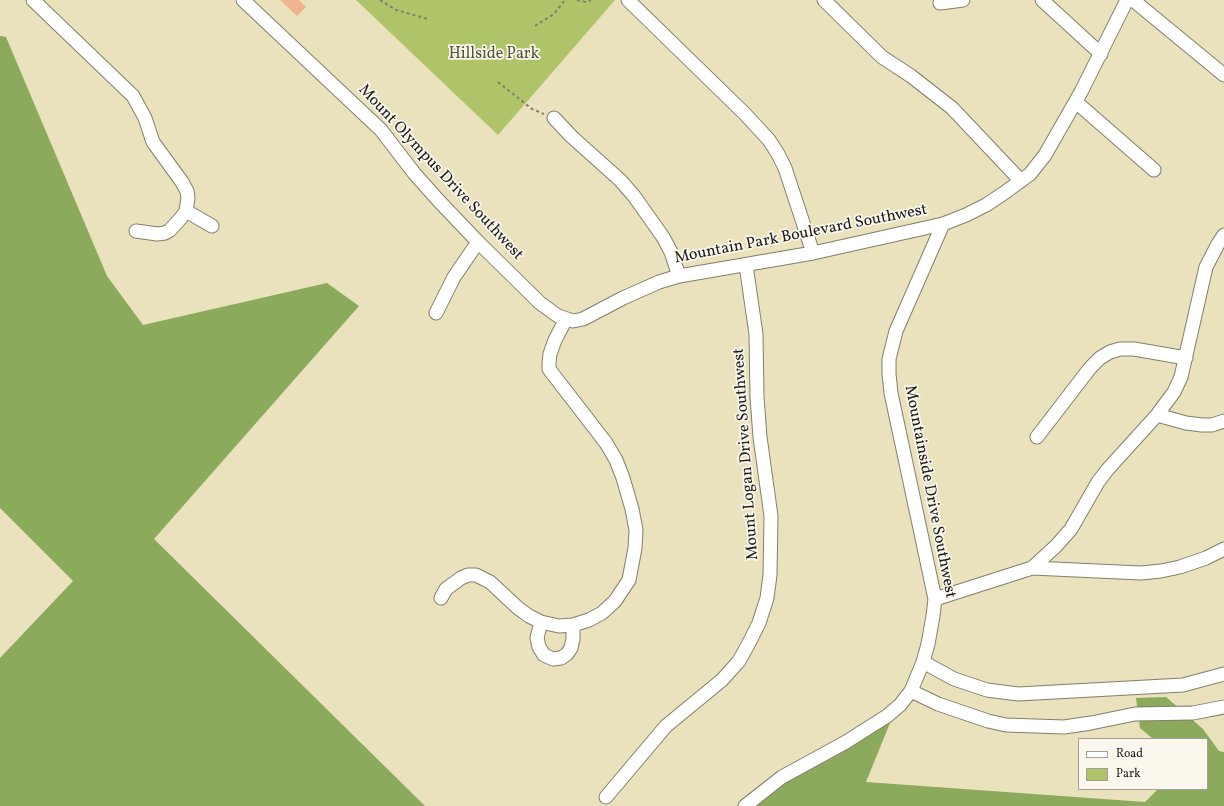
<!DOCTYPE html>
<style>
body{margin:0}
#map{position:relative;width:1224px;height:806px;overflow:hidden;background:#eae1bd;font-family:Vollkorn,serif}
canvas{display:block}
.legend{position:absolute;left:1078px;top:738px;width:130px;height:52px;box-sizing:border-box;background:#fbf7ec;border:1px solid #a29f99;margin:0;padding:5px 7px;list-style:none;font-size:12px;color:#1c1c1c}
.legend li{display:flex;align-items:center;gap:8px;height:20px}
.legend b{width:20px;border:1px solid #a29f99}
</style>
<div id="map">
<canvas width="1224" height="806"></canvas>
<ul class="legend">
<li><b style="height:5px;background:#fff"></b>Road</li>
<li><b style="height:11px;background:#afc468"></b>Park</li>
</ul>
</div>
<script>
const context = document.querySelector('canvas').getContext('2d');
context.lineJoin = 'round';
function fillPath(path, color) { context.fillStyle = color; context.fill(path, 'evenodd'); }
const toPath = rows => new Path2D(rows.map(r => 'M' + r).join(''));
function strokePath(path, color, width, dash) { context.strokeStyle = color; context.lineWidth = width; context.lineCap = dash ? 'butt' : 'round'; context.setLineDash(dash || []); context.stroke(path); }
function drawText(font, color, halo, rows, align = 'center') {
  context.font = font + ' Vollkorn,serif'; context.lineWidth = 3.5; context.setLineDash([]); context.textBaseline = 'middle'; context.strokeStyle = halo; context.fillStyle = color; for (const [text, x, y, turn = 0] of rows) {
    context.save(); context.translate(x, y); context.rotate((+turn || 0) * Math.PI / 180); context.textAlign = isNaN(turn) ? turn : align; if (halo) context.strokeText(text, 0, 0); context.fillText(text, 0, 0); context.restore();
  }
}
const green = toPath([
 [356,0,615,0,498,135]
]);
const forest = toPath([
 [0,36,6,37,107,276,143,325,327,283,359,306,154,539,425,806,0,806,0,658,73,581,0,508],
 [1166,697,1203,729,1219,751,1224,752,1224,806,751,806,844,736,892,718,866,782,1145,802,1158,789,1207,789,1207,739,1153,739,1140,728,1136,698]
]);
const building = toPath([
 [280,0,299,0,306,7,297,16]
]);
const path = toPath([
 [380,0,396,10,428,19],
 [577,0,586,2,591,0],
 [535,26,554,14,565,0],
 [498,82,532,109,544,114]
]);
const minor = toPath([
 [33,0,133,96,145,118,153,142,182,182,187,191,188,198,186,211,181,218,170,230,165,233,157,234,136,231],
 [243,0,381,130,414,173,438,200,478,242,540,303,558,316,573,321,583,319,623,298,659,282,679,276,813,253,943,224,966,215,986,205,1004,193,1030,174,1045,155,1081,92,1127,0],
 [628,0,745,114,769,140,778,154,785,168,813,253],
 [824,0,882,57,911,76,952,108,1021,181],
 [1042,0,1101,54],
 [1133,0,1224,75],
 [940,3,963,0],
 [1076,102,1154,170],
 [554,118,572,137,620,180,634,196,663,237,671,252,679,276],
 [186,211,212,226],
 [436,313,454,277,478,242],
 [1157,415,1186,423,1202,425,1212,425,1224,421],
 [1037,437,1090,368,1100,358,1110,352,1120,349,1134,349,1186,358],
 [1032,568,1141,573,1161,571,1180,567,1206,558,1224,549],
 [441,598,446,589,461,578,468,575,476,575,490,582,518,608,529,616,541,622,559,626,573,625,589,620,602,613,615,601,629,580,635,548,636,530,632,509,623,478,616,460,606,443,549,369,549,363,550,354,555,340,566,319],
 [935,599,1032,568,1056,546,1071,529,1098,482,1108,469,1157,415,1174,392,1181,377,1206,267,1218,244,1224,235],
 [541,622,537,638,539,647,544,655,553,659,561,658,567,654,571,648,573,639,573,625],
 [923,662,954,679,987,690,1018,694,1183,685,1224,674],
 [911,691,938,704,988,721,1006,725,1064,727,1091,723,1135,714,1193,713,1224,707],
 [606,797,666,726,722,680,739,661,750,641,759,623,767,598,770,575,771,516,760,437,757,397,756,334,746,265],
 [745,806,782,777,846,742,887,716,900,705,911,691,923,662,928,644,933,616,935,599,891,393,889,374,889,359,896,331,943,224]
]);
const parkNames = [
 ["Hillside Park",494,55]
];
const streetNames = [
 ["Mount Olympus Drive Southwest",440,173,47],
 ["Mountain Park Boulevard Southwest",801,235,-11],
 ["Mount Logan Drive Southwest",747,454,-94],
 ["Mountainside Drive Southwest",929,492,79]
];
fillPath(green, '#afc468');
fillPath(forest, '#8baa5c');
fillPath(building, '#f2b392');
strokePath(minor, '#837e6c', 15);
strokePath(path, '#837e6c', 2, [3, 3]);
strokePath(minor, '#fff', 13);
drawText('16px', '#4f5737', '#fbf7ec', parkNames);
drawText('16px', '#1c1c1c', '#fbf7ec', streetNames);
</script>
